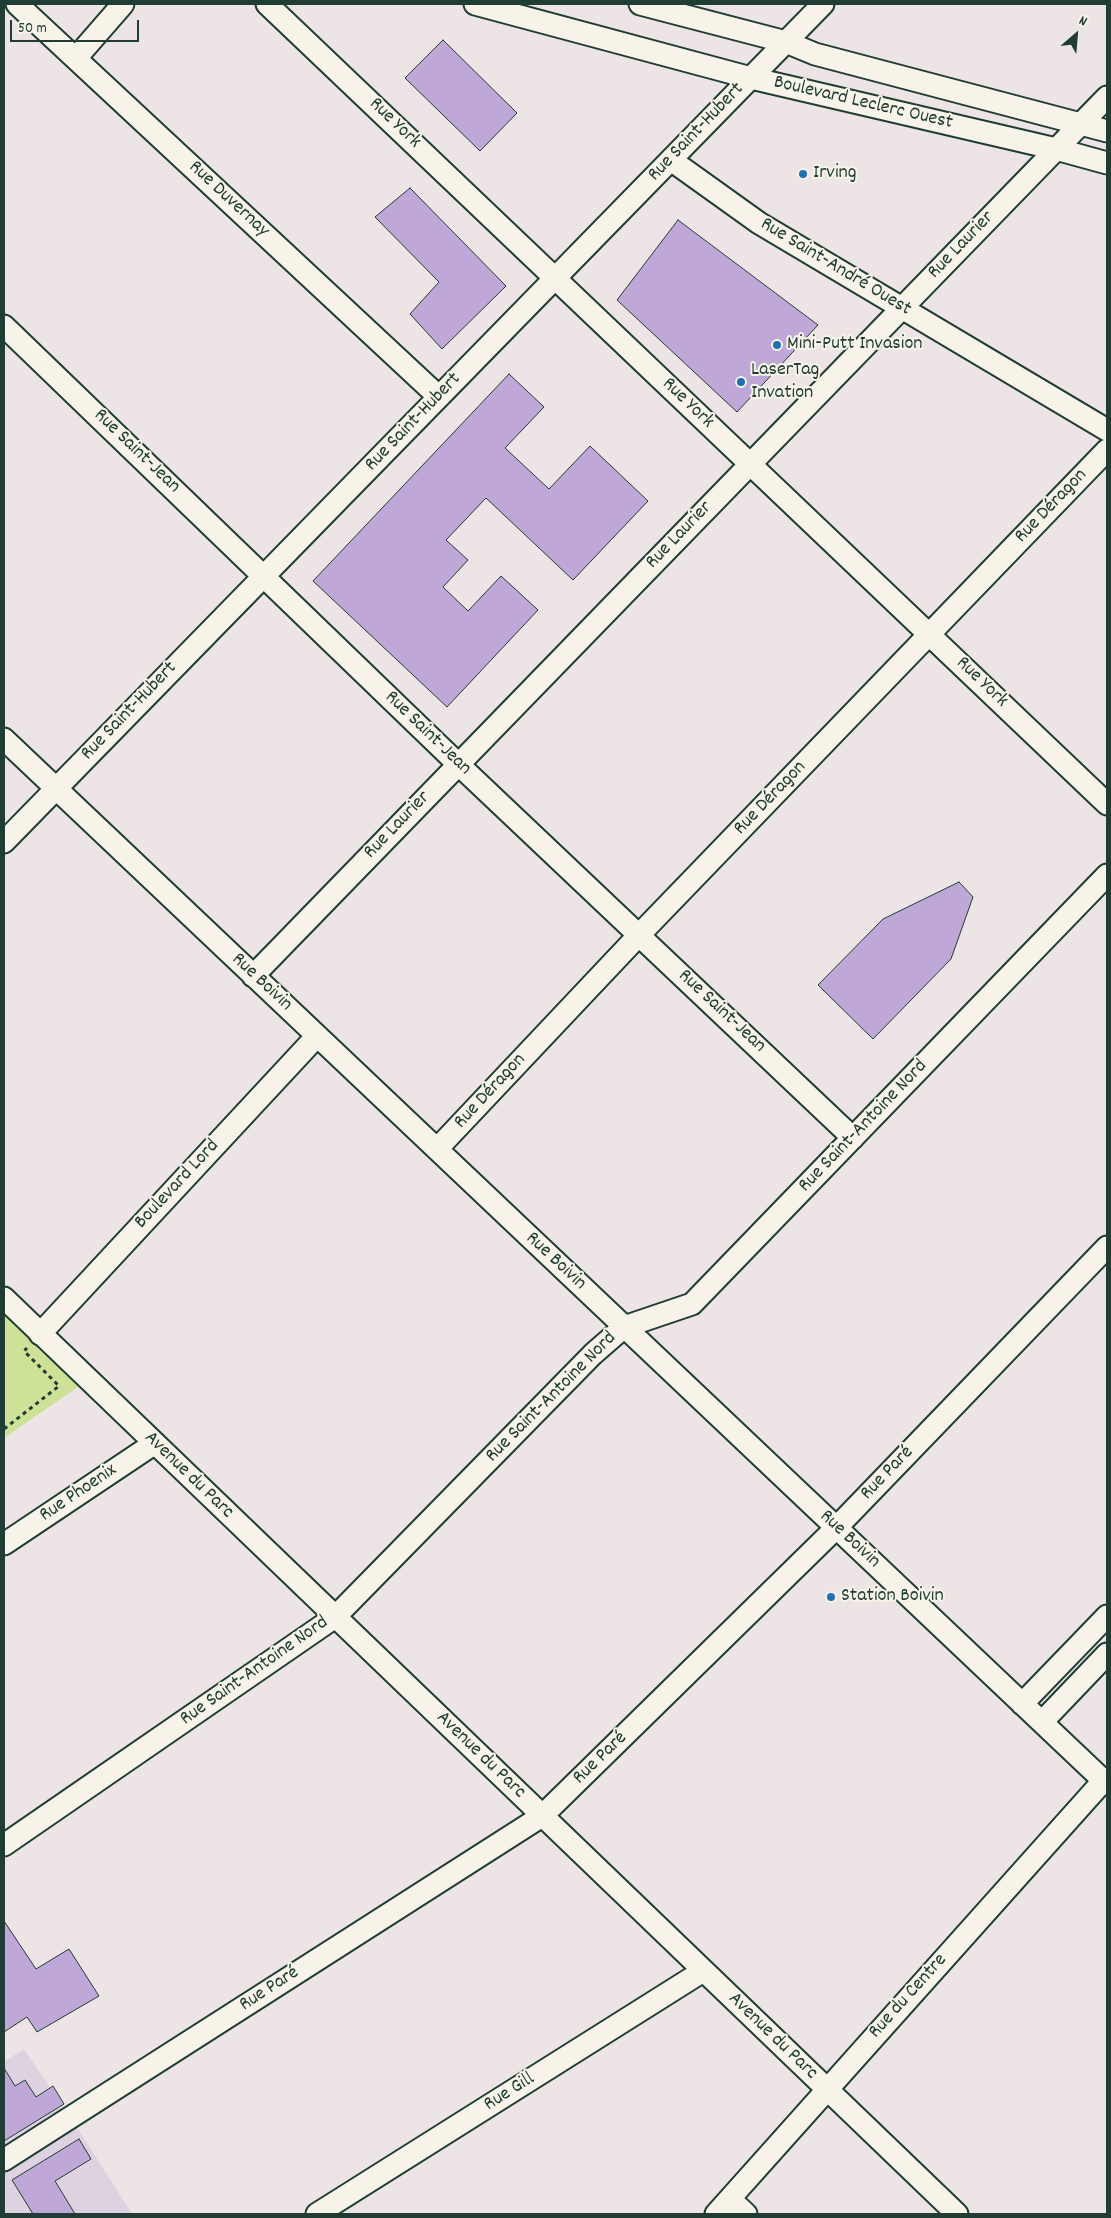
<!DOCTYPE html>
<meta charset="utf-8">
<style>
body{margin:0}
#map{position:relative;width:1111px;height:2218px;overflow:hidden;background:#ece4e5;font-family:Dekko,sans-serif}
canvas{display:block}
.frame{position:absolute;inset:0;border:5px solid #1f3d34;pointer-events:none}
.north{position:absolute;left:1051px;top:10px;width:50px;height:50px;-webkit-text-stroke:4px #f7f3e8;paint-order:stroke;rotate:27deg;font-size:14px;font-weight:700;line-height:20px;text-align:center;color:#1f3d34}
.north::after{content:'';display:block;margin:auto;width:18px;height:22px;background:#1f3d34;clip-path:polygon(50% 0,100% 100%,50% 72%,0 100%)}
.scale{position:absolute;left:10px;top:20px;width:129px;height:22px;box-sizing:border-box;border:2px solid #1f3d34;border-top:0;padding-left:6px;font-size:15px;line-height:18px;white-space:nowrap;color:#1f3d34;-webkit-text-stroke:4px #f7f3e8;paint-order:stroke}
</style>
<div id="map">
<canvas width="1111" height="2218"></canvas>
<div class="frame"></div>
<div class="north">N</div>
<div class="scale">50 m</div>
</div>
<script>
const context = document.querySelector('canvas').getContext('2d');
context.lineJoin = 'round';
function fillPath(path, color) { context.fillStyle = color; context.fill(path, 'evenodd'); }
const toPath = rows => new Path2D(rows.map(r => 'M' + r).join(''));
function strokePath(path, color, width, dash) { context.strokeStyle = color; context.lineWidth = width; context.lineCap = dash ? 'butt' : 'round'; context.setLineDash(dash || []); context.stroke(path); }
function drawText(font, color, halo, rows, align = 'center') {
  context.font = font + ' Dekko,sans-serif'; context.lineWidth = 4; context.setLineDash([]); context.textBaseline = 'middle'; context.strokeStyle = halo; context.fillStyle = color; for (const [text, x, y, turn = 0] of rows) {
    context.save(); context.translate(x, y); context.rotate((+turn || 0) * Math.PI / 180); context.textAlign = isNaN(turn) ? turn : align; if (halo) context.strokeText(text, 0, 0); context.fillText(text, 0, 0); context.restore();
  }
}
const built = toPath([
 [24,2049,80,2132,132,2214,4,2214,4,2062]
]);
const green = toPath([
 [4,1301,85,1382,4,1438]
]);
const building = toPath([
 [443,40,517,113,480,151,405,78,443,40],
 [410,188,506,286,442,349,410,314,439,282,375,217,410,188],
 [678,220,818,325,737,412,617,300,678,220],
 [509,374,544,407,505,448,549,489,590,446,648,501,573,580,486,498,446,540,468,560,443,587,468,611,501,576,538,610,447,707,313,581,509,374],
 [959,882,973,897,951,959,873,1039,818,985,883,919,959,882],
 [4,1921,36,1969,69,1949,99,1996,37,2032,27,2017,4,2032,4,1921],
 [4,2068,15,2086,25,2080,36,2097,53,2086,64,2104,4,2141,4,2068],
 [79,2139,91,2159,55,2181,75,2214,33,2214,12,2180,79,2139]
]);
const path = toPath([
 [4,1429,59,1386,24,1351,27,1348]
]);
const minor = toPath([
 [17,4,439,397],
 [267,4,1107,804],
 [475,4,751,78,1056,149,1107,163],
 [640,4,786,42,815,54,1107,131],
 [76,58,123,4],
 [671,160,759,223,1107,430],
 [4,326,458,764,853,1138],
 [4,739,1107,1784],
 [4,842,823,4],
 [253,976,1107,97],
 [437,1149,639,935,1107,450],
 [4,1298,957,2214],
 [40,1334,317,1036],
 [4,1544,155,1443],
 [1022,1704,1107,1616],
 [1042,1722,1107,1654],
 [4,1845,335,1617,593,1354,624,1327,692,1304,1107,875],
 [4,2160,542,1816,836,1528,1107,1247],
 [730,2199,746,2214],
 [317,2214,703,1971],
 [716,2214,1104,1780]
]);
const markers = [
 [803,174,5,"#1f6fb2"],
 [777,345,5,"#1f6fb2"],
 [741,382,5,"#1f6fb2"],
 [831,1597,5,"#1f6fb2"]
];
const streetNames = [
 ["Boulevard Leclerc Ouest",863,104,13],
 ["Rue York",394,124,44],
 ["Rue Saint-Hubert",697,133,-46],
 ["Rue Duvernay",228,200,43],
 ["Rue Laurier",962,246,-46],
 ["Rue Saint-André Ouest",835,268,31],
 ["Rue York",687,404,44],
 ["Rue Saint-Hubert",414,423,-46],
 ["Rue Saint-Jean",136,452,44],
 ["Rue Déragon",1052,507,-46],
 ["Rue Laurier",680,536,-46],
 ["Rue York",981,683,44],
 ["Rue Saint-Hubert",130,712,-46],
 ["Rue Saint-Jean",427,734,44],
 ["Rue Déragon",771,799,-46],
 ["Rue Laurier",398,826,-46],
 ["Rue Boivin",261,983,43],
 ["Rue Saint-Jean",721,1012,43],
 ["Rue Déragon",491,1092,-47],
 ["Rue Saint-Antoine Nord",864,1127,-46],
 ["Boulevard Lord",178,1185,-47],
 ["Rue Boivin",555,1262,43],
 ["Rue Saint-Antoine Nord",552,1398,-45],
 ["Rue Paré",888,1474,-46],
 ["Avenue du Parc",188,1476,44],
 ["Rue Phoenix",79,1494,-34],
 ["Rue Boivin",849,1540,43],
 ["Rue Saint-Antoine Nord",255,1672,-35],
 ["Avenue du Parc",480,1756,44],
 ["Rue Paré",601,1759,-44],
 ["Rue Paré",270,1990,-33],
 ["Rue du Centre",909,1997,-48],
 ["Avenue du Parc",772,2037,44],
 ["Rue Gill",510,2093,-32]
];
const poiNames = [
 ["Irving",813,174],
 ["Mini-Putt Invasion",787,345],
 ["LaserTag",751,371],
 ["Invation",751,394],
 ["Station Boivin",841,1597]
];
fillPath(built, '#ded2e1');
fillPath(green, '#cee297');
fillPath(building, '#bfa8d7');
strokePath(building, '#1f3d34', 1);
strokePath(minor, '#1f3d34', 25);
strokePath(path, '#1f3d34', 3, [4, 4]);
strokePath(minor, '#f7f3e8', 21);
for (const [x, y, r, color] of markers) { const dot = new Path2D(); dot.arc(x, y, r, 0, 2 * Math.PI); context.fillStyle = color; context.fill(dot); strokePath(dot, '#f7f3e8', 2); }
drawText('20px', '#1f3d34', '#f7f3e8', streetNames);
drawText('20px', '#1f3d34', '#f7f3e8', poiNames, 'left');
</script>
